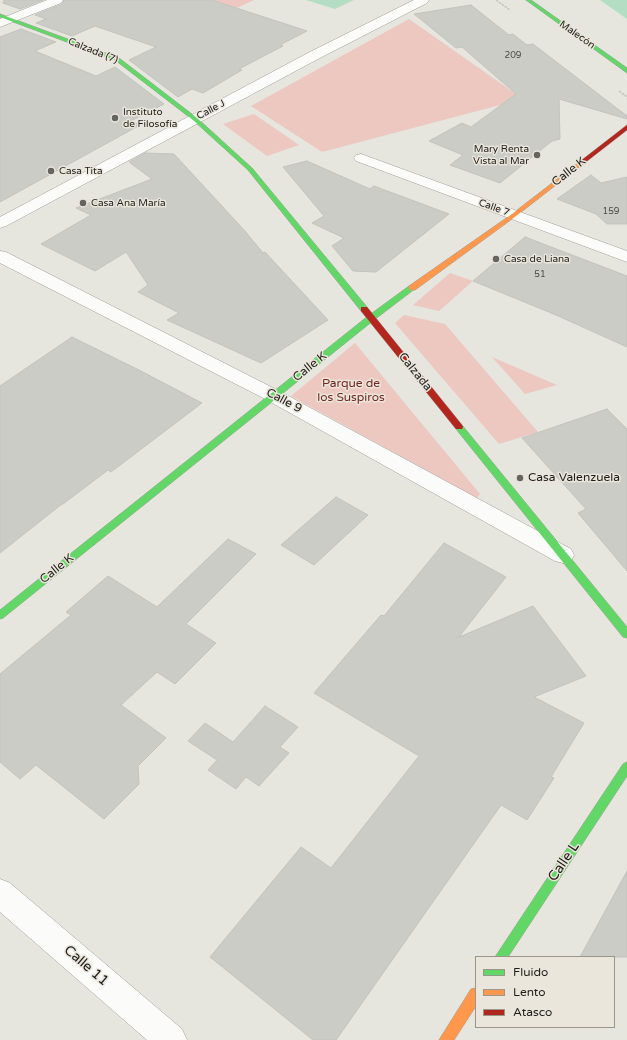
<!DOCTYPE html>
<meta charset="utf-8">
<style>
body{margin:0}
#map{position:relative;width:627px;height:1040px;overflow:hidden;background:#e6e5de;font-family:"Varela Round",sans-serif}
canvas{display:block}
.legend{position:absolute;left:475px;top:956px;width:140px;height:72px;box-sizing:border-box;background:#eae6db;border:1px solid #99968e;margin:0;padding:5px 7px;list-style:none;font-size:12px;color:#1f1e1a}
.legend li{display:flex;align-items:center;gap:8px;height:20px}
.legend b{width:20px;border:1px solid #99968e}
</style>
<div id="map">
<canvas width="627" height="1040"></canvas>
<ul class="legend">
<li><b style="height:5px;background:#63d668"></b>Fluido</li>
<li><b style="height:5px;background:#ff974d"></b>Lento</li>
<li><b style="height:5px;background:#b3261e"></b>Atasco</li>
</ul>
</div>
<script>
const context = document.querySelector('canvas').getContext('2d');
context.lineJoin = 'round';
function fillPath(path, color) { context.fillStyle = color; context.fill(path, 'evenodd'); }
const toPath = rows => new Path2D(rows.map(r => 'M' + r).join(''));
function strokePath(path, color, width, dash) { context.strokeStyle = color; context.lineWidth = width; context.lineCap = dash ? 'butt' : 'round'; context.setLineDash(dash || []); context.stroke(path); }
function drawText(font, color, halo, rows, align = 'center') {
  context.font = font + ' "Varela Round",sans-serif'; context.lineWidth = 3; context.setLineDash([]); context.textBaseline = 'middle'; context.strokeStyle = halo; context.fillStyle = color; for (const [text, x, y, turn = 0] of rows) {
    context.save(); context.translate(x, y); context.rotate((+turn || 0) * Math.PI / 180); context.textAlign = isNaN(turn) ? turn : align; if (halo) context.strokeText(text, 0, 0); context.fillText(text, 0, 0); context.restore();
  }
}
const green = toPath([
 [213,0,254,0,237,8],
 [409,19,523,99,322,152,251,106],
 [254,114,299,145,267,156,223,124],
 [450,273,473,281,439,311,413,305],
 [404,315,445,324,538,432,499,444,395,323],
 [355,343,480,494,477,498,291,396],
 [492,357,557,385,525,394]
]);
const water = toPath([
 [306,0,354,0,335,9],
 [600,0,627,0,627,19]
]);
const building = toPath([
 [4,0,43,0,20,9,3,3,4,0],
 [64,0,212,0,307,31,280,45,283,46,239,69,242,70,203,93,192,89,178,97,129,60,156,47,95,26,72,36,36,23,46,19,35,15,62,4,64,0],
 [471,5,509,35,513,34,527,45,533,44,627,116,627,119,559,99,560,139,552,141,500,183,450,165,463,155,429,141,462,123,471,127,516,94,462,47,456,48,414,14,471,5],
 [21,29,56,42,35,51,96,76,115,67,164,104,131,121,140,125,0,202,0,37,21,29],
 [145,153,174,154,245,231,263,253,265,252,328,320,261,363,167,320,179,313,138,292,148,285,126,252,95,271,41,244,91,215,76,208,152,179,129,162,145,153],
 [307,161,370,189,374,186,449,214,376,272,353,271,332,246,344,238,312,223,324,216,283,167,307,161],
 [591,175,601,183,627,177,627,224,607,224,596,214,557,199,591,175],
 [525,237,627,276,627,347,556,315,473,281,525,237],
 [72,337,139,370,202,403,111,472,108,470,63,504,62,504,0,553,0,386,72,337],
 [607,409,627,429,627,571,578,513,586,509,522,438,607,409],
 [336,497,368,515,314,565,281,545,336,497],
 [228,539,256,554,186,624,216,643,175,684,157,672,121,705,166,738,138,766,139,784,104,819,36,765,20,779,0,762,0,674,71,615,66,612,108,576,157,607,228,539],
 [444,543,506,577,459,637,533,606,586,676,534,697,584,723,551,777,554,778,527,820,501,805,336,1040,313,1040,210,957,301,847,331,868,419,756,314,693,381,615,384,616,444,543],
 [265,706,298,727,280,747,289,753,259,786,246,777,236,789,208,770,217,760,188,741,205,723,233,742,265,706],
 [627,871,627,957,580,957,627,871]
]);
const path = toPath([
 [496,0,510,10],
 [619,91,627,97]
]);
const street = toPath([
 [47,0,63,0,61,3,0,27,0,19,47,0],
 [414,0,429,0,427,3,318,59,6,226,0,228,0,217,308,53,414,0],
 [361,154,627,251,627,262,356,161,354,158,356,155,361,154],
 [0,251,6,252,281,392,571,549,574,555,571,561,563,563,555,561,267,400,0,263,0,251],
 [0,879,10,883,182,1029,187,1040,147,1040,0,912,0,879]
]);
const fast = toPath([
 [526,0,531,0,627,68,627,73,526,0],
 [0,14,119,58,197,118,252,168,367,307,367,311,361,311,248,170,193,120,115,60,0,17,0,14],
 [409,286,412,286,416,288,374,320,3,618,0,619,0,610,368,316,409,286],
 [459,424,462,425,627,627,627,638,623,637,456,429,455,427,456,425,459,424],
 [627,762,627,776,508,957,495,957,623,764,627,762]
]);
const slow = toPath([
 [578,163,583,164,516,216,415,290,409,290,409,286,512,214,578,163],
 [476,988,476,1006,454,1040,439,1040,471,989,476,988]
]);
const jam = toPath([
 [627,125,627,130,582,165,578,165,578,163,627,125],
 [361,307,367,307,462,425,463,427,462,429,456,429,361,311,361,307]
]);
const markers = [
 [115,118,4,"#65645f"],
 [537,155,4,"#65645f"],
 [51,171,4,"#65645f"],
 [83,203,4,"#65645f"],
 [496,259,4,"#65645f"],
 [520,478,4,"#65645f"]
];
const farNumbernames = [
 ["209",513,56],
 ["159",611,212],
 ["51",540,275]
];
const farStreetnames = [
 ["Malecón",577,35,35],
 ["Calzada (7)",93,51,22],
 ["Calle J",211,110,-28],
 ["Calle 7",494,208,20]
];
const farPoinames = [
 ["Instituto",123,112],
 ["de Filosofía",123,124],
 ["Mary Renta",529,149,"right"],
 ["Vista al Mar",529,161,"right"],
 ["Casa Tita",59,171],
 ["Casa Ana María",91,203],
 ["Casa de Liana",504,259]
];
const streetNames = [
 ["Calle K",569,172,-38],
 ["Calle K",310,367,-39],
 ["Calzada",415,372,51],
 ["Calle 9",284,401,28],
 ["Calle K",57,569,-39]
];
const parkNames = [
 ["Parque de",351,384],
 ["los Suspiros",351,398]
];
const poiNames = [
 ["Casa Valenzuela",528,478]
];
const nearStreetnames = [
 ["Calle L",564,862,-56],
 ["Calle 11",86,966,41]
];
fillPath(green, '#edc8c1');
fillPath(water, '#b4dec3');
fillPath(building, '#cbccc6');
strokePath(building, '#c3c3be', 1);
strokePath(street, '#9f9e99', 1);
strokePath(fast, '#9f9e99', 1);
strokePath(slow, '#9f9e99', 1);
strokePath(jam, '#9f9e99', 1);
strokePath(path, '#c5c4c1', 1.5, [2.5, 1]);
fillPath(street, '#fbfbfa');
fillPath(fast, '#63d668');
fillPath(slow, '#ff974d');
fillPath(jam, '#b3261e');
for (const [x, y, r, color] of markers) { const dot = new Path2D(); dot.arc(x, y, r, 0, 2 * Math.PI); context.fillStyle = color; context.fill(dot); strokePath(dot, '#eae6db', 1.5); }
drawText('9px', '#4d4c48', null, farNumbernames);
drawText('10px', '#1f1e1a', '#eae6db', farStreetnames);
drawText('10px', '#1f1e1a', '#eae6db', farPoinames, 'left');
drawText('12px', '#1f1e1a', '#eae6db', streetNames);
drawText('12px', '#732522', '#eae6db', parkNames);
drawText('12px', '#1f1e1a', '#eae6db', poiNames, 'left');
drawText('14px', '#1f1e1a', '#eae6db', nearStreetnames);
</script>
